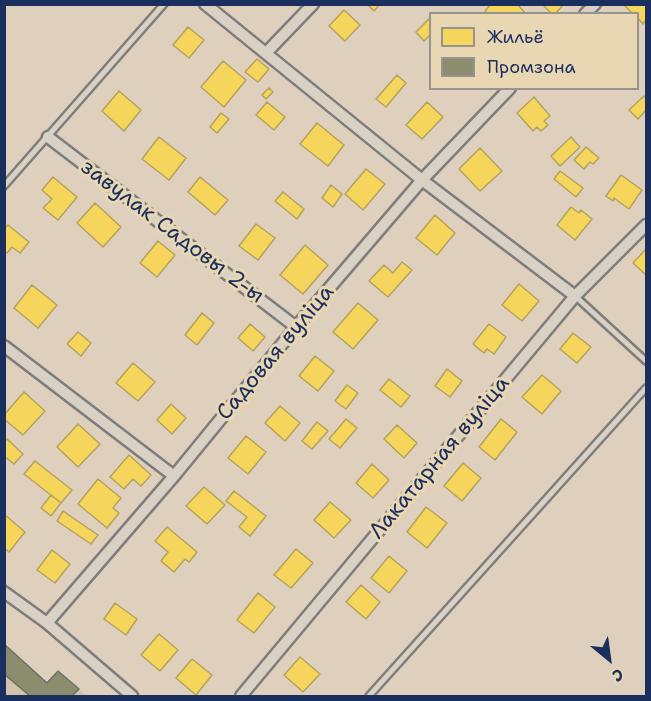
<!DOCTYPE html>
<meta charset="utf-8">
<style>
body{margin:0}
#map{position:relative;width:651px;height:701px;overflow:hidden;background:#ded0bc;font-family:"Shantell Sans",sans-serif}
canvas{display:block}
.frame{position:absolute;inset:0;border:6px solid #1b2f5e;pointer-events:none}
.legend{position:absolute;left:429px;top:12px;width:210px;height:78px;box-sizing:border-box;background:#e9d6b3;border:2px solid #979391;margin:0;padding:8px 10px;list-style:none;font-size:18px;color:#1b2f5e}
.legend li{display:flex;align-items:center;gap:12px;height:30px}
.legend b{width:30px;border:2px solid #979391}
.north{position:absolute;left:579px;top:629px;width:60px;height:60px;-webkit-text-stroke:4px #e9d6b3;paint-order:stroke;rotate:151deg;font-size:16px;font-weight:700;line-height:24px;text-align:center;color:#1b2f5e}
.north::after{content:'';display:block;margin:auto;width:21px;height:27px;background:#1b2f5e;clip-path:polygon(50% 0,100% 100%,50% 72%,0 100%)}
</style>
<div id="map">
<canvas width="651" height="701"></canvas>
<div class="frame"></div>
<ul class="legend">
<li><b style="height:16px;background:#f6d55c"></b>Жильё</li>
<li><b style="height:16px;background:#8c8c6e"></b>Промзона</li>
</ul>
<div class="north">С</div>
</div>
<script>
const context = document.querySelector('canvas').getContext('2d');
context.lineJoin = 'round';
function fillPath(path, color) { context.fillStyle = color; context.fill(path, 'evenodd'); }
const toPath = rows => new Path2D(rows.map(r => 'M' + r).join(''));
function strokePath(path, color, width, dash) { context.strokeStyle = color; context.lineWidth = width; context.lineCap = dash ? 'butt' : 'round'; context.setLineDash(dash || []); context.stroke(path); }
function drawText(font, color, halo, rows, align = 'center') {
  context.font = font + ' "Shantell Sans",sans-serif'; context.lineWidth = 6; context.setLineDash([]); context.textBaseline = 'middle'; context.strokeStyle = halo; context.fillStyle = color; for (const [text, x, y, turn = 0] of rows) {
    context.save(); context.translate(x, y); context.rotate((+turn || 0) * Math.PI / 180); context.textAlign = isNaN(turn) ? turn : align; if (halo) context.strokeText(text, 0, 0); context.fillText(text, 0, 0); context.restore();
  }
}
const built = toPath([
 [4,644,47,682,58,671,85,695,5,696]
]);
const homes = toPath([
 [367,4,380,4,374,11,367,4],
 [491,4,517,4,526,14,488,14,485,11,491,4],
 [542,4,564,4,555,14,552,14,542,4],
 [626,4,646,4,646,20,643,24,638,18,638,14,633,14,625,6,626,4],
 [344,10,360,25,345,41,329,26,344,10],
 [430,18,430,35,424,41,416,32,430,18],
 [188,27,204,40,189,58,173,45,188,27],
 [257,59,269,69,258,82,245,72,257,59],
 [223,61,246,80,224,107,201,87,223,61],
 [397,75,406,83,386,107,376,99,397,75],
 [269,88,273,92,266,99,262,95,269,88],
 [119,91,141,110,124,131,102,111,119,91],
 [644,96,646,98,646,110,638,119,629,110,644,96],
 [534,97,550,116,544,121,548,125,541,131,537,127,533,131,517,113,534,97],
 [267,102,285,117,274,130,256,115,267,102],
 [427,102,443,117,422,139,406,125,427,102],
 [221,113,229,119,217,133,210,127,221,113],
 [317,123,344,145,328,166,300,144,317,123],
 [159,137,186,158,169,180,142,159,159,137],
 [571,137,580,147,560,166,551,156,571,137],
 [586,147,599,158,593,164,590,162,584,169,574,160,586,147],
 [480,148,502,171,480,191,459,169,480,148],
 [366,169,385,184,363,210,345,194,366,169],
 [560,171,583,188,576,197,554,179,560,171],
 [621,175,642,190,629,209,614,198,613,201,606,196,621,175],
 [53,177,77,197,58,220,43,208,52,199,42,190,53,177],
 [200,177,228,200,215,215,188,192,200,177],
 [331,185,342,194,333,207,322,198,331,185],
 [283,192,304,209,297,219,275,201,283,192],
 [95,203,121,227,103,247,77,223,95,203],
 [571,207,579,213,581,210,592,219,575,240,557,225,571,207],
 [435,215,455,233,437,255,416,238,435,215],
 [256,224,275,238,258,260,239,246,256,224],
 [8,225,29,242,20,253,12,247,7,253,4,251,4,229,8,225],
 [158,241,175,255,157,277,140,263,158,241],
 [305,245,328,265,303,294,280,275,305,245],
 [646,249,646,275,633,263,646,249],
 [402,262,412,270,388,297,369,281,384,265,393,273,402,262],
 [519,284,539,301,522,321,502,305,519,284],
 [32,285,57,305,38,328,14,308,32,285],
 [358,303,378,320,353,349,333,332,358,303],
 [202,313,214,323,197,345,185,335,202,313],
 [250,324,265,337,253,351,238,338,250,324],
 [489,324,506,337,494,354,487,349,484,353,473,344,489,324],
 [78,332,91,343,81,356,67,344,78,332],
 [573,333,591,347,577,363,560,349,573,333],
 [315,356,334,371,318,391,299,376,315,356],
 [133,363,155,382,138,401,116,383,133,363],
 [447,369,462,381,450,397,435,386,447,369],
 [542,375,561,391,542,414,522,397,542,375],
 [389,379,410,396,401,407,380,390,389,379],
 [347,385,358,393,346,409,335,401,347,385],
 [24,392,45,411,23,435,4,419,4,415,24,392],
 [171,404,186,418,172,434,157,420,171,404],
 [280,406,300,423,285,441,265,423,280,406],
 [346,419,357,428,340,448,329,439,346,419],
 [501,419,517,432,495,460,479,447,501,419],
 [317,422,328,431,312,449,302,441,317,422],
 [78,424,100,444,78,467,57,447,78,424],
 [397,425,417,443,404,458,384,439,397,425],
 [246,436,266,452,248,474,228,458,246,436],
 [7,439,23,454,14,464,4,456,4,442,7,439],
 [129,455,151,475,141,486,133,479,124,489,110,477,129,455],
 [35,461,72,490,61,503,24,474,35,461],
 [463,463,481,478,462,501,444,486,463,463],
 [372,464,389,480,373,498,356,483,372,464],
 [98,479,121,498,113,508,119,513,107,528,78,504,98,479],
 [204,487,225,505,207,524,186,506,204,487],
 [234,491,266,516,250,536,239,527,247,517,226,501,234,491],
 [51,495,61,503,51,516,41,508,51,495],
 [330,502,351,520,334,538,314,520,330,502],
 [426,507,447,523,427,548,407,532,426,507],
 [63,511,98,535,91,544,57,521,63,511],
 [5,515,25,532,9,552,4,548,5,515],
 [167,527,197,552,189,562,185,559,174,572,161,561,168,552,155,541,167,527],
 [296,549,313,563,291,588,274,575,296,549],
 [52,550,70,564,55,583,37,570,52,550],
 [389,556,407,571,389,593,371,578,389,556],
 [361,585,380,602,366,619,346,602,361,585],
 [258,593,275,607,254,633,237,620,258,593],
 [115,603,137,619,126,635,104,619,115,603],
 [159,634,178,650,160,671,141,655,159,634],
 [300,657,320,674,303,692,284,675,300,657],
 [192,659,212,675,196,695,176,678,192,659]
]);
const industry = toPath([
 [4,644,47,683,58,671,79,689,72,696,30,696,4,674,4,644]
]);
const lane = toPath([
 [4,186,164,4],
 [575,296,646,361],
 [369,696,646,388]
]);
const street = toPath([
 [205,4,422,180,575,296],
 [585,14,595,4],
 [266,53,313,4],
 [48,137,296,327],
 [4,346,174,476],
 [4,592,47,623,132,696],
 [47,623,174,476,296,327,422,180,510,88],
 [241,696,575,296,646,225]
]);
const streetNames = [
 ["завулак Садовы 2-ы",172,232,37],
 ["Садовая вуліца",276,353,-50],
 ["Лакатарная вуліца",440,458,-50]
];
fillPath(built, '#d3c3ab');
fillPath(homes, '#f6d55c');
strokePath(homes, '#b4a35d', 1.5);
fillPath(industry, '#8c8c6e');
strokePath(industry, '#6a7069', 1.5);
strokePath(lane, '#7f7c7c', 10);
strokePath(street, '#7f7c7c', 15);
strokePath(lane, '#d8d1c4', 5);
strokePath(street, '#d8d1c4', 10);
drawText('22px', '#1b2f5e', '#e9d6b3', streetNames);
</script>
